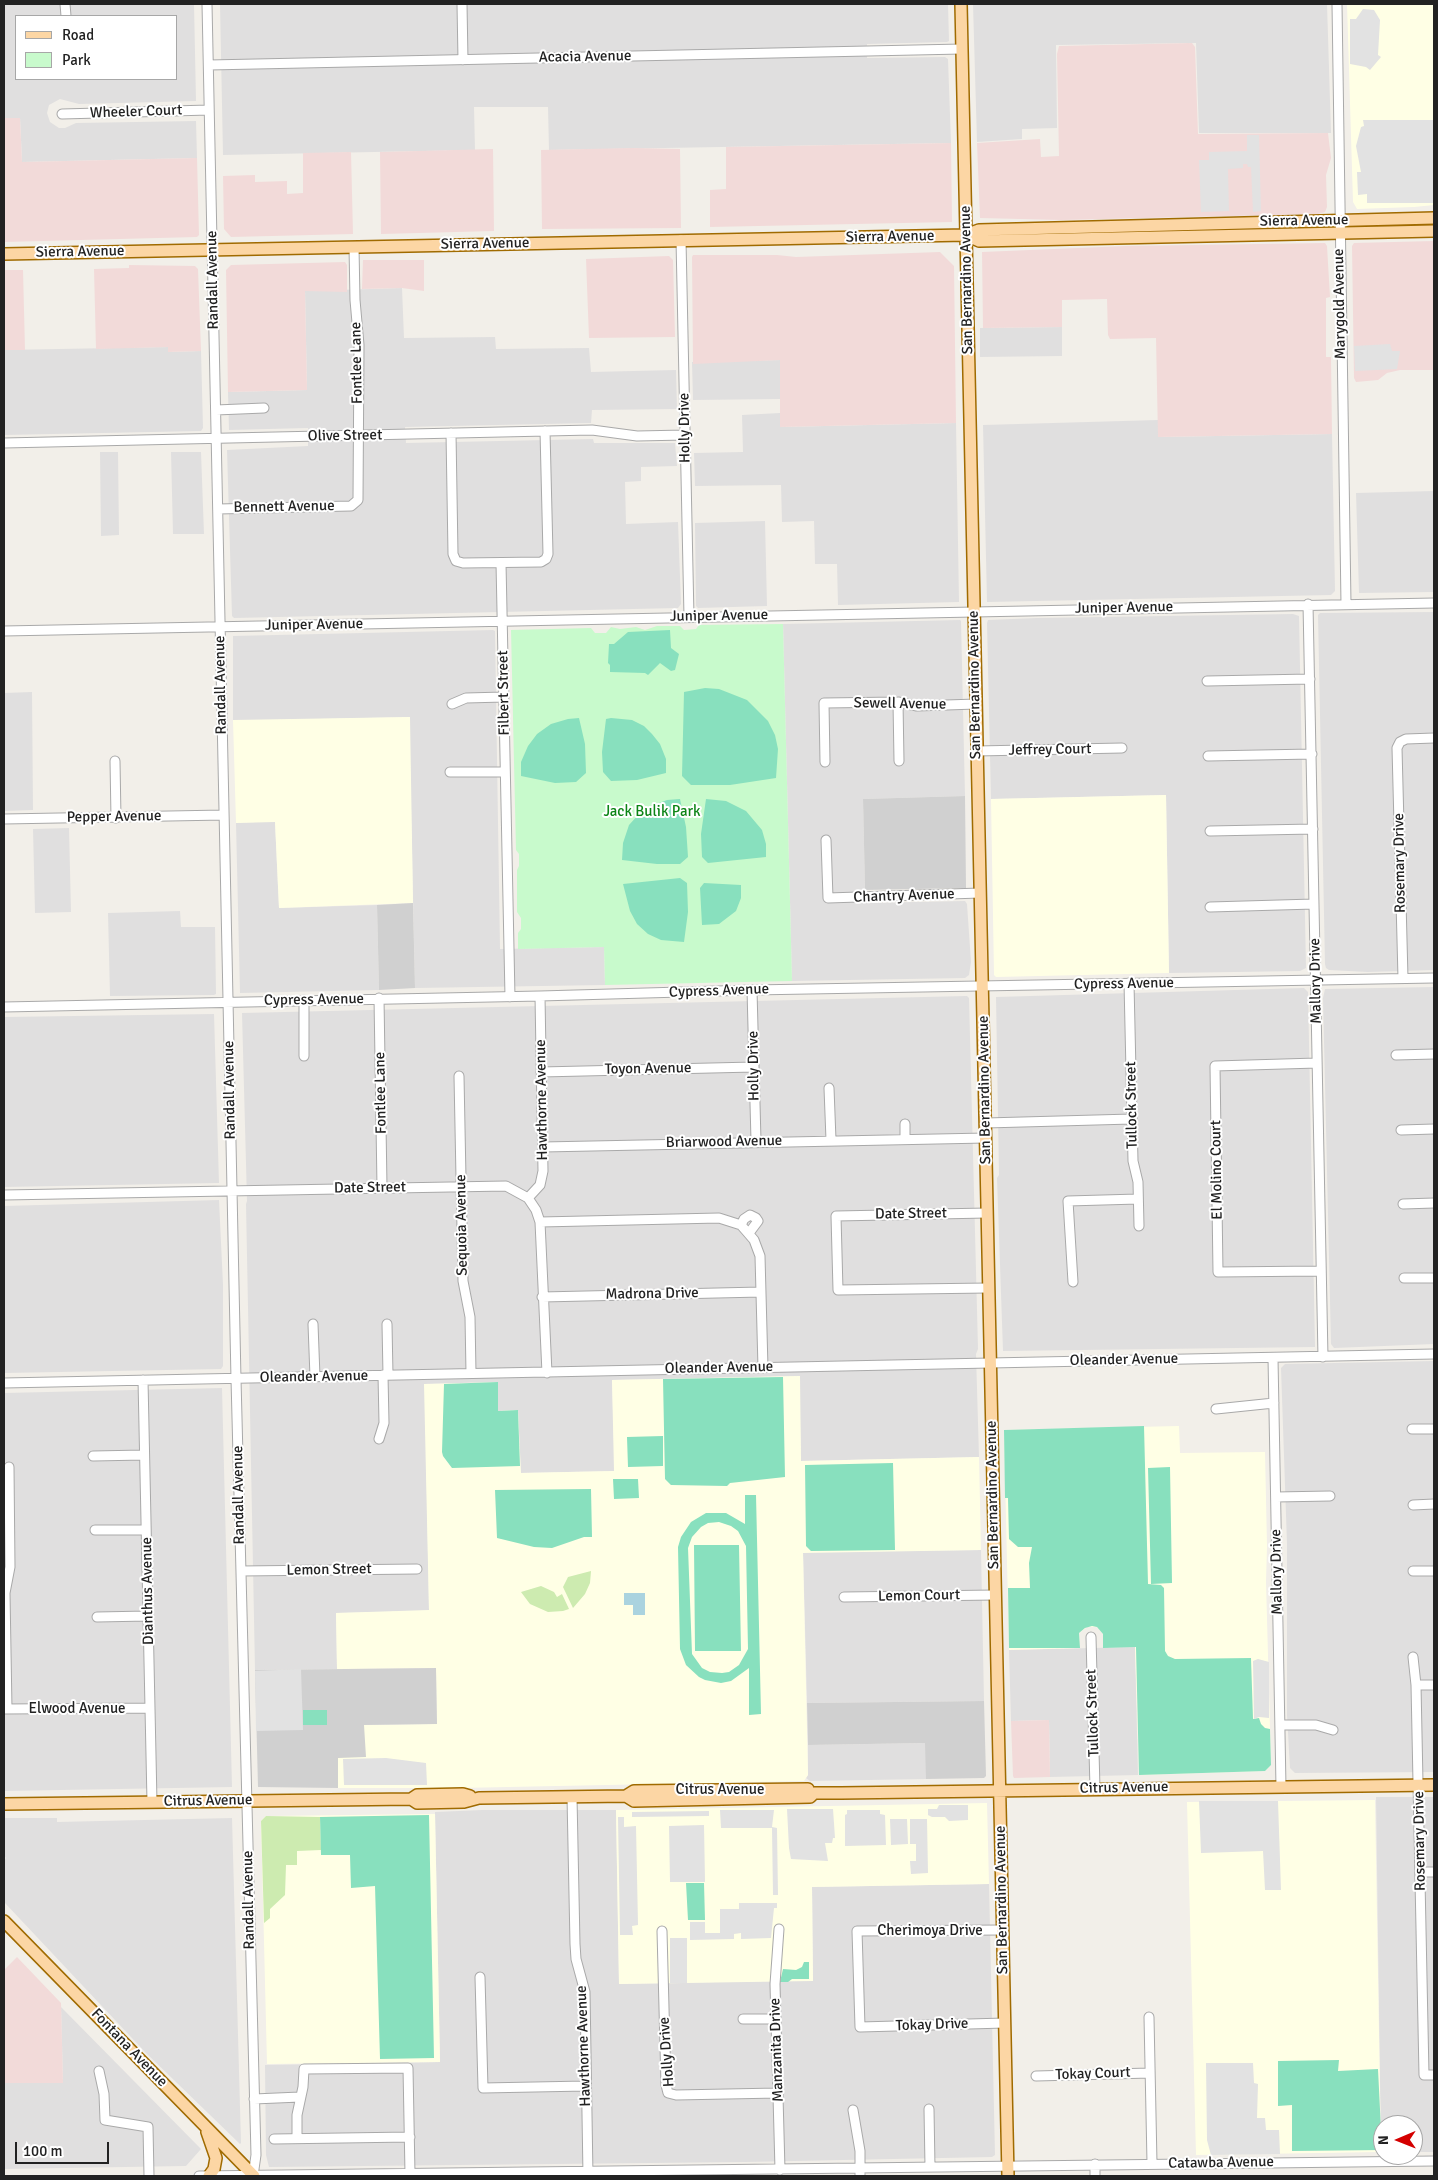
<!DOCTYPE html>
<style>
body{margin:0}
#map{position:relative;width:1438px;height:2180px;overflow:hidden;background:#f2efe9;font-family:Signika,sans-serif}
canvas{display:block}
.frame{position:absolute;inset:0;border:5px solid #222;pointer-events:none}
.legend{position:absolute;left:15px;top:15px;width:162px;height:65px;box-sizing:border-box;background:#fff;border:1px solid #a7a7a7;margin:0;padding:6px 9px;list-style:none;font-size:15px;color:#222}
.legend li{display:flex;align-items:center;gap:10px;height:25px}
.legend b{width:25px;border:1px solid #a7a7a7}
.north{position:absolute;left:1373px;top:2115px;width:50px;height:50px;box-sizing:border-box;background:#fff;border:1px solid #a7a7a7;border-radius:50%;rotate:269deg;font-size:14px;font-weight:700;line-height:20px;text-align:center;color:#222}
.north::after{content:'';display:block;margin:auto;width:18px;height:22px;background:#d40000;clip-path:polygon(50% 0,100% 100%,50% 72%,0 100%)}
.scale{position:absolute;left:15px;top:2142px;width:94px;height:22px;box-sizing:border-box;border:2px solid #222;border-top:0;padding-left:6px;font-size:15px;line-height:18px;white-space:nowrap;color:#222;-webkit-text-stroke:4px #fff;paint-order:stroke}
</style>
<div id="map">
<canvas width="1438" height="2180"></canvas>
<div class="frame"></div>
<ul class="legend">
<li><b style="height:6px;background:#fcd6a4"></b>Road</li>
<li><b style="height:14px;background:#c8facc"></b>Park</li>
</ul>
<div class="north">N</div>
<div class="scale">100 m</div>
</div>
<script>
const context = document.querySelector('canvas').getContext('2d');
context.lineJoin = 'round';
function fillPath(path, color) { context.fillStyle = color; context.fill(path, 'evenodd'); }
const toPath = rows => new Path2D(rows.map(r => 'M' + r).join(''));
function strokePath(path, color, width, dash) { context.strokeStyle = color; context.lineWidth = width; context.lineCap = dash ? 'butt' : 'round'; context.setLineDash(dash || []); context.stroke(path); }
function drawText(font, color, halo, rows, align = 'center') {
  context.font = font + ' Signika,sans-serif'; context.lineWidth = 4; context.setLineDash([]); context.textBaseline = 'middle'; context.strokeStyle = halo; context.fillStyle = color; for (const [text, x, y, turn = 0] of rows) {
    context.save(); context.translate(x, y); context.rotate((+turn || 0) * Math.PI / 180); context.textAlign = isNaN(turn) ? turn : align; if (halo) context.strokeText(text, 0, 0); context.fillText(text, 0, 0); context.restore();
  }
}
const residential = toPath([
 [4,4,194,4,196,101,79,104,60,99,49,105,47,113,50,122,59,128,65,128,76,123,196,121,197,158,22,162,20,118,4,118],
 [16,16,176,16,176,79,16,79],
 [220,4,948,4,949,41,947,42,867,44,867,58,945,57,948,59,951,143,549,150,548,107,474,107,475,150,223,155],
 [973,4,1150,4,1150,5,1327,4,1331,133,1199,133,1196,43,1056,45,1057,128,1022,129,1022,139,977,142],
 [402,288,404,338,495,337,496,349,589,348,591,372,676,370,677,409,592,410,591,423,405,427,406,443,593,439,594,443,675,443,677,466,641,467,641,481,625,482,626,524,678,522,681,604,678,608,234,618,232,616,227,450,308,446,308,428,229,430,228,392,307,390,305,291],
 [1062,327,1062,356,980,357,980,328],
 [168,347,169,352,201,351,203,428,201,431,4,435,4,350],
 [780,360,780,399,693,400,692,362],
 [780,413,781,427,956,423,959,602,838,605,837,564,815,564,814,521,782,522,781,485,695,486,694,453,743,452,742,415],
 [1158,420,1159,437,1332,434,1335,591,1331,595,987,602,983,425],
 [100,452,118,452,119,535,101,536],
 [171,452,201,452,204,534,173,534],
 [1434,491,1434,592,1359,593,1356,493],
 [765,521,767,606,698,608,696,606,695,523],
 [1434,612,1434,970,1368,972,1329,970,1326,968,1325,964,1318,615,1320,613],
 [1293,614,1299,616,1306,968,1300,971,1169,973,1166,795,991,799,987,623,988,620,1037,618],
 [960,620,961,621,965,796,863,799,865,890,866,903,965,901,967,904,971,962,969,975,965,978,792,981,783,624],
 [493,630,495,631,500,949,604,947,605,985,415,988,409,717,233,721,233,636],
 [32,692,33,810,4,811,4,693],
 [275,821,279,908,377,905,379,990,240,993,236,823],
 [69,828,71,912,35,913,33,829],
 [180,911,181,927,215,927,216,994,214,995,110,996,108,913],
 [1434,987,1434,1344,1334,1348,1331,1344,1323,998,1325,989],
 [1304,988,1308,992,1315,1347,1003,1351,997,1178,999,1175,996,997],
 [967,996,969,998,978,1349,976,1354,979,1457,801,1461,799,1376,612,1380,615,1471,520,1473,518,1410,498,1411,497,1383,425,1384,429,1611,336,1613,337,1669,255,1670,246,1204,247,1201,242,1013],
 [214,1014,219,1183,4,1187,4,1017],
 [219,1200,223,1285,223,1366,221,1369,4,1373,4,1206],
 [1434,1361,1434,1772,1295,1773,1290,1768,1287,1715,1287,1544,1281,1368,1285,1364],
 [222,1388,232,1787,4,1791,4,1393],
 [981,1550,984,1701,807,1703,803,1552],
 [1135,1647,1138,1775,1050,1777,1049,1720,1011,1721,1009,1650],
 [926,1743,926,1779,810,1781,806,1778,808,1775,808,1745],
 [1376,1797,1434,1797,1434,2152,1413,2152,1413,2125,1383,2125,1383,2152,1381,2152],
 [482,1810,616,1810,619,1984,813,1980,812,1887,989,1884,995,2155,992,2157,745,2162,269,2167,266,2155,265,2065,440,2062,435,1812],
 [4,1818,57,1818,57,1822,232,1818,241,2143,240,2144,146,2053,4,1902,4,1860,6,1858,4,1856],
 [61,2007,201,2149,186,2166,4,2169,4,2083,63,2083]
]);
const commercial = toPath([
 [1192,43,1195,47,1198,134,1328,133,1331,158,1326,175,1327,207,1325,212,1318,214,1061,220,980,218,977,143,1040,139,1041,157,1059,156,1057,54,1059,46],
 [4,118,20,118,22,162,197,158,199,235,197,237,4,242],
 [951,143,952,222,710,227,710,190,726,189,726,147],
 [633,148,680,149,681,228,542,229,541,150],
 [493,149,494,231,381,234,380,152],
 [351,152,353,234,231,237,224,229,223,176,255,175,255,182,287,181,287,194,303,193,303,153],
 [1434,241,1434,370,1400,370,1387,373,1378,380,1356,382,1354,378,1352,246,1354,243],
 [1325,243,1327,246,1330,297,1326,298,1326,357,1331,357,1332,434,1158,437,1156,338,1110,339,1108,335,1107,299,1062,300,1062,327,983,328,982,252,1126,246],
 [940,252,954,266,956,423,780,427,780,360,693,364,692,257,693,255,777,255,796,257],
 [669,256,673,260,675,337,589,338,586,259],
 [363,260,424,260,424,291,402,288,362,289],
 [345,262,347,265,347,292,305,291,307,390,228,392,226,270,231,265],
 [129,265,195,266,198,269,201,351,168,352,168,347,96,349,94,269,129,268],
 [4,270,23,270,25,350,4,350],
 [1049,1720,1050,1777,1014,1778,1013,1776,1011,1721],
 [17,1957,61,2003,63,2083,4,2083,4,1970]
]);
const education = toPath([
 [1347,4,1434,4,1434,205,1414,207,1357,209,1353,202],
 [410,717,413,903,279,908,275,822,236,823,233,720],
 [1166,795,1169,973,996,977,994,975,991,799],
 [800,1376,801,1461,979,1457,981,1550,803,1553,808,1775,804,1781,459,1788,338,1788,338,1758,364,1725,437,1724,436,1668,337,1669,336,1613,429,1610,424,1384,498,1382,498,1411,518,1410,521,1473,614,1471,612,1380],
 [1179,1426,1180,1453,1265,1452,1267,1546,1266,1582,1271,1765,1265,1771,1139,1775,1135,1647,1104,1641,1103,1634,1097,1627,1087,1627,1079,1633,1080,1648,1009,1650,1004,1430],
 [1375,1800,1381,2152,1196,2155,1187,1802],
 [987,1803,989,1884,812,1887,813,1981,619,1984,616,1810],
 [435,1814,440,2062,267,2064,261,1821,266,1816]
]);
const religious = toPath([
 [965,796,966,888,865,890,863,799],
 [413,903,415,988,379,990,377,905],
 [436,1668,437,1724,364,1725,366,1757,338,1758,338,1788,258,1787,255,1670],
 [984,1701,986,1776,984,1778,926,1779,925,1743,808,1745,807,1703]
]);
const grass = toPath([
 [591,1571,590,1583,585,1594,573,1608,563,1587,568,1577],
 [541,1586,554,1592,557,1597,562,1594,569,1609,563,1611,548,1612,530,1604,521,1592],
 [266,1816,320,1817,321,1850,297,1851,297,1865,286,1865,285,1895,270,1909,270,1918,264,1923,261,1821]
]);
const park = toPath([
 [783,624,792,981,605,985,604,947,518,949,518,933,521,929,521,918,517,912,517,870,519,866,519,854,516,850,511,630,591,628,595,633,606,633,611,627,620,629,636,627,645,630,657,626,680,626,684,630,696,629,699,625]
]);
const pitch = toPath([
 [670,630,671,648,679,654,675,670,671,671,660,663,648,675,645,673,610,672,610,665,608,663,609,644,614,644,628,632],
 [705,688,719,689,747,700,768,721,775,735,778,749,776,778,730,785,691,785,682,776,684,692],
 [579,718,585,744,586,773,576,782,555,783,521,776,521,762,528,746,537,734,551,724,568,719],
 [611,718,632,720,644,726,652,734,660,744,666,759,666,773,637,780,611,781,603,772,602,752,606,719],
 [680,799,686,827,688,857,680,864,657,864,622,860,623,843,629,825,639,814,651,806,667,800],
 [706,799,726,801,746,811,762,830,766,844,766,857,708,863,702,857,701,834],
 [680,878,687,883,688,912,684,942,661,940,648,934,637,924,630,911,623,884],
 [704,883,741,885,741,898,736,911,719,924,702,925,700,888],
 [783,1377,785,1477,730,1483,727,1486,671,1485,665,1479,663,1379],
 [498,1382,498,1411,518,1410,520,1466,452,1468,443,1456,442,1452,444,1384],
 [1144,1426,1148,1584,1161,1585,1164,1588,1165,1651,1168,1656,1175,1659,1251,1658,1253,1719,1259,1718,1261,1724,1265,1728,1270,1729,1271,1765,1265,1771,1139,1775,1136,1647,1103,1648,1103,1634,1097,1627,1092,1626,1085,1628,1079,1633,1080,1648,1009,1648,1008,1588,1030,1588,1029,1563,1032,1547,1018,1547,1009,1539,1008,1498,1005,1498,1004,1430],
 [663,1436,663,1466,628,1467,627,1437],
 [893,1463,895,1550,811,1551,806,1546,805,1465],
 [1170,1467,1172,1583,1151,1584,1148,1468],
 [613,1479,638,1479,639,1498,614,1499],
 [591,1489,592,1537,584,1537,552,1548,534,1547,497,1538,495,1490],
 [745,1495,756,1495,761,1714,749,1715,749,1668,731,1681,721,1683,705,1680,699,1677,686,1665,680,1649,678,1547,681,1537,691,1522,706,1513,726,1513,745,1524],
 [719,1522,731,1526,738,1531,746,1546,748,1649,739,1665,729,1672,722,1673,710,1672,702,1668,692,1654,688,1548,692,1537,701,1527,708,1523],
 [694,1545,739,1545,741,1651,695,1651],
 [303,1710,327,1710,327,1725,303,1725],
 [429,1815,434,2058,380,2059,375,1886,351,1888,350,1855,321,1855,320,1817],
 [686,1883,704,1883,705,1920,688,1920],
 [804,1962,809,1962,809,1979,792,1979,788,1982,780,1982,783,1969,796,1970,802,1967],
 [1339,2060,1338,2071,1378,2069,1382,2150,1292,2151,1292,2105,1278,2106,1278,2061]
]);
const parking = toPath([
 [1363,9,1374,10,1380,20,1378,55,1381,57,1370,70,1366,67,1350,64,1350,19,1356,19],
 [1363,120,1434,120,1434,203,1367,203,1367,194,1358,195,1357,172,1361,172,1356,146,1361,127,1364,126],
 [1247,135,1259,135,1261,211,1253,212,1251,167,1248,167,1247,164,1243,164,1243,168,1228,169,1229,211,1201,212,1199,160,1209,160,1209,152,1247,151],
 [1390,344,1392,351,1400,351,1397,369,1355,371,1354,346],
 [1258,1659,1269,1662,1269,1718,1259,1717,1254,1719,1253,1661],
 [301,1669,303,1730,256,1731,255,1671],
 [386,1758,426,1763,427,1785,344,1785,343,1759],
 [1199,1801,1278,1801,1281,1890,1265,1890,1263,1851,1201,1853],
 [939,1805,968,1805,968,1820,949,1821,945,1817,932,1817,928,1815,928,1809,937,1809],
 [787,1809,833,1809,835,1838,833,1838,832,1843,825,1843,828,1861,791,1859,789,1848],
 [720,1810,774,1810,772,1827,777,1828,778,1895,773,1895,772,1828,721,1828],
 [847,1810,880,1810,880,1814,885,1815,886,1845,845,1846,845,1815,847,1814],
 [709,1811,709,1816,632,1817,632,1812],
 [618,1817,624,1817,624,1827,636,1826,638,1925,632,1926,633,1935,620,1935],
 [890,1819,907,1819,908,1844,891,1845],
 [910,1819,927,1819,928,1873,911,1874,910,1861,916,1861,916,1844,910,1844],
 [704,1825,705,1882,670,1882,669,1826],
 [739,1903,777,1903,777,1908,774,1908,771,1938,741,1939,741,1933,734,1934,734,1939,690,1940,690,1922,705,1922,705,1933,720,1933,720,1909,739,1909],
 [670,1938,687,1938,687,1983,670,1983],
 [1206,2063,1253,2063,1254,2083,1258,2084,1257,2118,1265,2118,1266,2130,1279,2130,1280,2154,1211,2155,1207,2140]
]);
const water = toPath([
 [645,1593,645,1615,633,1615,633,1605,624,1605,624,1593]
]);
const minor = toPath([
 [65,4,66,16],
 [207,4,236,1379,256,2155,253,2176],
 [462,4,463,60],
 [1337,4,1346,604],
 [209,65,962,49],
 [62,114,209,110],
 [681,240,689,617],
 [216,410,264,408],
 [451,433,453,554,456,561,463,563,541,562,546,559,548,554,545,431],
 [4,443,592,430,637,436,685,435],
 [218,509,351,506,358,500,359,345,355,300,354,247],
 [501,563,510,997],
 [1308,604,1323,1357],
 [4,631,1434,603],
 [1207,681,1310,679],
 [898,702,899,761],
 [452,704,466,698,504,697],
 [977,751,1122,748],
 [1208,756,1312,754],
 [115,761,116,818],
 [825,762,824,703,898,702,917,706,976,704],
 [450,772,505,772],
 [4,819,224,815],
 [1210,831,1313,829],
 [826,840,828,898,980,893],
 [1210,907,1314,904],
 [1403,978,1397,748,1400,742,1406,739,1434,738],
 [1129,983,1133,1161,1138,1182,1139,1226],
 [752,990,756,1141],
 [379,998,382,1187],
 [304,1000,304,1056],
 [4,1007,540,996,752,990,1434,978],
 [1396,1055,1434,1054],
 [1317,1063,1215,1066,1218,1272,1321,1271],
 [541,1072,754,1067],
 [459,1076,463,1281,470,1317,471,1373],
 [829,1088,831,1140],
 [986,1123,1132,1119],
 [905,1124,905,1139],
 [1401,1130,1434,1129],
 [543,1147,986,1138],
 [4,1195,506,1186,528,1198,536,1210,540,1222,547,1373],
 [528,1198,540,1185,543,1171,540,996],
 [1403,1204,1434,1203],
 [987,1213,836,1216,838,1290,988,1288],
 [540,1222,719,1218,741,1225,754,1240,760,1256,763,1368],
 [741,1225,744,1219,750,1215,756,1218,758,1221,749,1233],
 [1404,1278,1434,1278],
 [1073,1282,1068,1201,1138,1199],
 [542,1297,761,1292],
 [313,1324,315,1377],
 [387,1324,388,1375],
 [1273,1358,1281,1787],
 [143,1380,152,1802],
 [4,1383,1434,1354],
 [1216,1409,1274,1403],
 [1412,1429,1434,1429],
 [379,1439,384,1423,383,1375],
 [93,1456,144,1455],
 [1276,1497,1330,1496],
 [1413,1505,1434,1504],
 [95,1530,146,1530],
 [241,1571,417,1569],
 [1413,1571,1434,1571],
 [844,1597,995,1595],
 [97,1617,148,1616],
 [1091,1637,1095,1789],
 [1413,1657,1416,1685,1424,2075,1434,2075],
 [1416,1685,1434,1685],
 [4,1709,150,1708],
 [7,1709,5,1593,10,1567,9,1467],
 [1280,1725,1316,1725,1333,1730],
 [572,1797,575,1944,576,1959,585,1992,588,2176],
 [1421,1872,1434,1872],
 [779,1929,775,1984,780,2170],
 [1002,1930,857,1931,860,2027,1005,2023],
 [662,1931,666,2085,668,2093,676,2095,778,2093],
 [480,1977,483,2088,586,2086],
 [1149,2017,1152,2163],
 [743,2019,776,2019],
 [99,2071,104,2094,105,2120,148,2127,149,2176],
 [1036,2076,1150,2073],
 [254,2099,300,2097],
 [929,2109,930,2167],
 [853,2110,860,2151,860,2176],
 [297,2138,297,2115,303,2087,304,2069,408,2068,410,2174],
 [274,2139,410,2137],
 [1095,2164,1095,2176],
 [199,2176,1434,2161]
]);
const major = toPath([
 [961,4,1008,2176],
 [966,235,979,241,1434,231],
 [4,254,966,235,979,230,1434,218],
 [626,1796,634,1791,808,1789],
 [411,1799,417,1795,463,1794,470,1796],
 [4,1804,411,1799,417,1803,464,1802,479,1798,626,1796,634,1801,810,1797,814,1793,841,1793,1434,1785],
 [4,1921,254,2176],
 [207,2132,216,2158,214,2169,209,2176]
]);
const streetNames = [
 ["Acacia Avenue",585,57,-1],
 ["Wheeler Court",136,112,-2],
 ["Sierra Avenue",1304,221,-1],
 ["Sierra Avenue",890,237,-1],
 ["Sierra Avenue",485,244,-1],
 ["Sierra Avenue",80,252,-1],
 ["Randall Avenue",213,280,-91],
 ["San Bernardino Avenue",967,280,-91],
 ["Marygold Avenue",1340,304,-91],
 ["Fontlee Lane",357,363,-91],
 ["Holly Drive",685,428,-91],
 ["Olive Street",345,436,-1],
 ["Bennett Avenue",284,507,-1],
 ["Juniper Avenue",1124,608,-1],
 ["Juniper Avenue",719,616,-1],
 ["Juniper Avenue",314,625,-1],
 ["Randall Avenue",221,685,-91],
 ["San Bernardino Avenue",975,685,-91],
 ["Filbert Street",504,693,-91],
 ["Sewell Avenue",900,704,1],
 ["Jeffrey Court",1050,750,-1],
 ["Pepper Avenue",114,817,-1],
 ["Rosemary Drive",1400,863,-91],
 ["Chantry Avenue",904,896,-2],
 ["Mallory Drive",1316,981,-91],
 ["Cypress Avenue",1124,984,-1],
 ["Cypress Avenue",719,991,-2],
 ["Cypress Avenue",314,1000,-1],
 ["Holly Drive",754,1066,-91],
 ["Toyon Avenue",648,1069,-1],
 ["Randall Avenue",230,1090,-91],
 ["San Bernardino Avenue",985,1090,-91],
 ["Fontlee Lane",381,1093,-91],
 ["Hawthorne Avenue",542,1100,-91],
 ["Tullock Street",1132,1105,-91],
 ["Briarwood Avenue",724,1142,-1],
 ["El Molino Court",1217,1170,-91],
 ["Date Street",370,1188,-1],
 ["Date Street",911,1214,-1],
 ["Sequoia Avenue",462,1225,-91],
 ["Madrona Drive",652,1294,-1],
 ["Oleander Avenue",1124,1360,-1],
 ["Oleander Avenue",719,1368,-1],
 ["Oleander Avenue",314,1377,-1],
 ["Randall Avenue",239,1495,-91],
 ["San Bernardino Avenue",993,1495,-91],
 ["Lemon Street",329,1570,-1],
 ["Mallory Drive",1277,1572,-91],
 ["Dianthus Avenue",148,1591,-91],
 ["Lemon Court",919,1596,-1],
 ["Elwood Avenue",77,1709],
 ["Tullock Street",1093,1713,-92],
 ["Citrus Avenue",1124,1788,-1],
 ["Citrus Avenue",720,1790],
 ["Citrus Avenue",208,1801,-1],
 ["Rosemary Drive",1420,1841,-91],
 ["Randall Avenue",249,1900,-91],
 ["San Bernardino Avenue",1002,1900,-91],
 ["Cherimoya Drive",930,1931],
 ["Tokay Drive",932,2025,-2],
 ["Hawthorne Avenue",584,2046,-92],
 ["Fontana Avenue",129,2048,46],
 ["Manzanita Drive",777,2050,-92],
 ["Holly Drive",667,2052,-94],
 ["Tokay Court",1093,2074,-2],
 ["Catawba Avenue",1221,2163,-1]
];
const parkNames = [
 ["Jack Bulik Park",652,812]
];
fillPath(residential, '#e0dfdf');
fillPath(commercial, '#f2dad9');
fillPath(education, '#ffffe5');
fillPath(religious, '#d0d0d0');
fillPath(grass, '#cdebb0');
fillPath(park, '#c8facc');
fillPath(pitch, '#88e0be');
fillPath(parking, '#e2e2e2');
fillPath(water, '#aad3df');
strokePath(minor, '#a9a9a9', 11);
strokePath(major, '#a06b00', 14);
strokePath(minor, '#fff', 9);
strokePath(major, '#fcd6a4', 11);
drawText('15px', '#222', '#fff', streetNames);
drawText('15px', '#0c8416', '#fff', parkNames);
</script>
